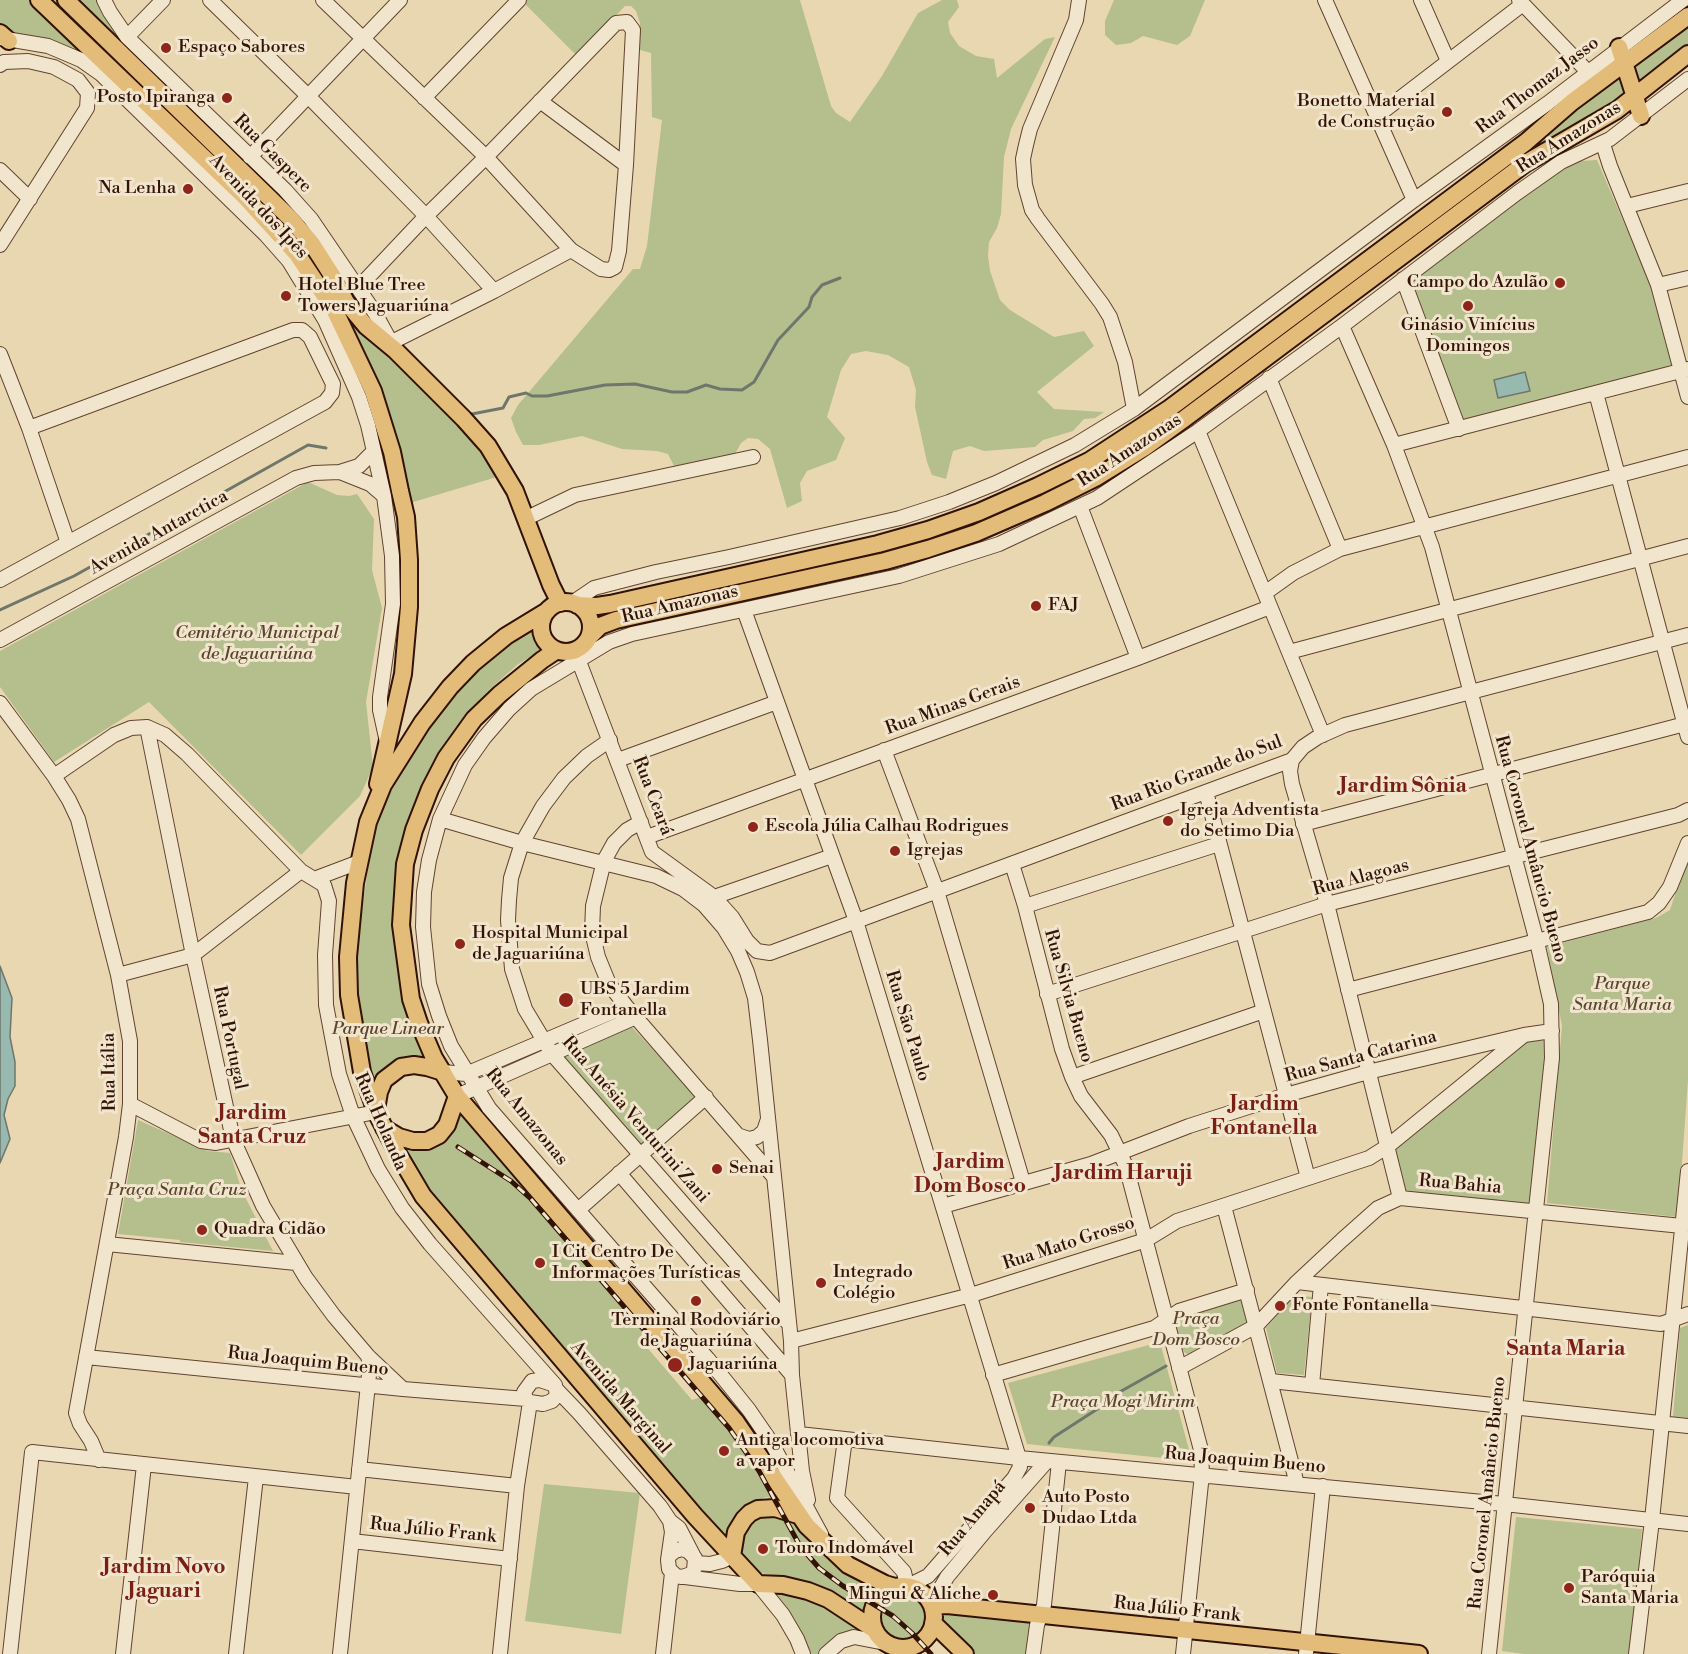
<!DOCTYPE html>
<meta charset="utf-8">
<style>
body{margin:0}
canvas{display:block;background:#e9d7b2}
</style>
<canvas width="1688" height="1654"></canvas>
<script>
const context = document.querySelector('canvas').getContext('2d');
context.lineJoin = 'round';
function fillPath(path, color) { context.fillStyle = color; context.fill(path, 'evenodd'); }
const toPath = rows => new Path2D(rows.map(r => 'M' + r).join(''));
function strokePath(path, color, width, dash) { context.strokeStyle = color; context.lineWidth = width; context.lineCap = dash ? 'butt' : 'round'; context.setLineDash(dash || []); context.stroke(path); }
function drawText(font, color, halo, rows, align = 'center') {
  context.font = font + ' "Libre Bodoni",serif'; context.lineWidth = 6; context.setLineDash([]); context.textBaseline = 'middle'; context.strokeStyle = halo; context.fillStyle = color; for (const [text, x, y, turn = 0] of rows) {
    context.save(); context.translate(x, y); context.rotate((+turn || 0) * Math.PI / 180); context.textAlign = isNaN(turn) ? turn : align; if (halo) context.strokeText(text, 0, 0); context.fillText(text, 0, 0); context.restore();
  }
}
const green = toPath([
 [0,0,33,0,102,66,49,40,8,33,0,28],
 [48,0,57,0,276,212,470,434,500,476,410,503,344,316],
 [74,0,97,0,108,23,125,44,122,47],
 [527,0,800,0,831,106,836,113,850,122,882,76,918,13,942,0,957,0,959,7,948,22,950,33,959,46,976,56,994,59,997,78,1045,39,1055,37,1011,129,1004,157,1001,214,997,228,989,242,988,256,990,271,1000,300,1010,310,1054,337,1084,331,1094,346,1037,392,1054,409,1104,412,1095,418,1084,419,1073,431,1043,440,1035,447,984,451,970,446,953,451,946,479,932,475,927,462,915,407,916,390,909,367,888,355,866,351,851,354,841,370,827,417,845,438,836,460,807,471,800,483,802,501,787,508,770,449,758,439,748,438,741,443,735,454,674,466,668,454,657,451,622,449,582,436,539,445,523,445,516,432,511,418,518,405,633,269,640,269,647,246,662,120,652,117,651,53,640,50,640,23,636,11,631,6,625,6,577,56,524,3],
 [1114,0,1205,0,1190,36,1177,45,1143,36,1131,43,1116,45,1105,35,1105,21],
 [1688,21,1688,47,1623,97,1568,129,1209,397,1092,472,982,526,931,541,595,623,587,608,982,519,1084,466],
 [1597,160,1652,288,1672,365,1464,423,1408,282,1564,166,1581,161],
 [308,482,337,495,349,496,357,494,374,519,372,570,382,608,366,702,373,767,360,796,301,855,149,702,54,762,0,687,0,651],
 [535,621,536,636,544,648,517,665,490,689,462,719,436,762,397,885,430,1060,405,1056,395,1061,386,1067,374,1085,361,1033,356,995,358,936,369,862,382,800,420,735,487,656],
 [1688,855,1688,1080,1678,1217,1547,1203,1562,1026,1547,947,1656,918,1670,910],
 [632,1027,696,1096,639,1146,561,1054],
 [1524,1038,1545,1041,1551,1059,1533,1207,1404,1194,1391,1146],
 [457,1101,552,1215,587,1266,645,1332,639,1338,692,1400,701,1397,747,1456,772,1498,766,1497,748,1504,734,1518,726,1530,726,1543,427,1194,400,1140,428,1142],
 [138,1120,208,1151,230,1153,242,1191,273,1251,180,1242,180,1240,118,1234],
 [1294,1295,1312,1297,1304,1375,1277,1373,1266,1328],
 [1232,1299,1242,1301,1249,1318,1243,1326,1189,1355,1184,1352,1173,1329,1178,1321,1185,1313],
 [1688,1325,1688,1418,1673,1417,1680,1328],
 [1160,1342,1192,1461,1027,1444,1008,1383],
 [544,1484,640,1493,621,1634,525,1621],
 [760,1513,788,1514,879,1588,869,1601,867,1618,854,1605,832,1592,797,1580,756,1572,740,1556,741,1532],
 [1516,1517,1642,1529,1631,1654,1524,1654,1502,1651],
 [770,1592,781,1592,825,1604,868,1634,822,1654,811,1654,805,1638,792,1618],
 '877 1618a25 25 0 1 1 50 0a25 25 0 1 1-50 0Z',
 [956,1612,1032,1620,1028,1654,973,1654,943,1623,942,1618,947,1614]
]);
const water = toPath([
 [1525,372,1530,391,1498,398,1494,380,1525,372],
 [0,966,12,998,10,1037,15,1062,15,1086,8,1099,4,1115,10,1139,0,1163,0,966]
]);
const stream = toPath([
 [472,414,503,408,509,397,526,393,532,396,547,396,605,385,635,384,672,392,687,392,706,385,720,389,742,390,754,382,778,340,809,307,812,297,822,285,840,278],
 [0,610,74,576,308,445,326,448],
 [1049,1443,1054,1437,1102,1406,1116,1394,1166,1366]
]);
const minor = toPath([
 [104,0,110,12,127,37,285,190,311,219,375,313,393,346],
 [210,0,308,96,426,216,494,291],
 [323,0,486,157,571,250,601,269,609,270,615,267,619,251,626,165,633,30,627,22,616,23,486,157,426,216,358,288],
 [1079,0,1076,20,1030,129,1026,145,1023,159,1025,185,1032,210,1038,219,1102,304,1110,317,1125,362,1134,409],
 [1325,0,1414,200],
 [1421,0,1448,61],
 [1519,0,1588,72],
 [127,37,163,0],
 [0,38,48,46,81,60,101,74,266,235,289,261,325,320,359,397,368,425,384,496,392,556,393,604,380,697,380,710,387,742],
 [0,65,4,62,28,61,54,67,78,80,88,93,87,108,0,245],
 [424,98,519,0],
 [540,101,626,165],
 [1377,116,1523,4],
 [1603,144,1610,166,1658,285,1688,397],
 [250,157,400,0],
 [0,170,30,199],
 [1627,206,1688,191],
 [1403,279,1459,429],
 [1658,285,1688,278],
 [1342,326,1394,445,1432,547,1537,942,1551,1004,1552,1058,1489,1654],
 [388,344,494,291,571,250],
 [0,354,29,428,68,543],
 [1269,378,1340,549],
 [1596,393,1688,737],
 [1198,431,1323,735],
 [1394,445,1688,369],
 [340,472,370,484,384,496],
 [1080,506,1138,658],
 [527,518,575,495,753,457],
 [0,580,325,402,332,393,333,384,310,337,302,330,293,330,29,428],
 [1265,593,1293,573,1340,549,1688,457],
 [572,603,594,588,656,572,729,557,900,518,949,502,996,483,1075,445,1134,409,1414,200,1548,103,1683,0],
 [744,610,856,921,1019,1458,1020,1467,1014,1478,928,1576,908,1586],
 [0,640,296,478,314,473,340,472,359,466,374,451],
 [575,651,652,852,714,897,732,917,747,941,757,951,770,953,1292,760,1303,747,1318,737,1345,725,1688,635],
 [1289,652,1688,546],
 [0,703,54,776,69,800,78,819,118,975,130,1041,130,1104,126,1137,76,1413,80,1424,91,1441,99,1460],
 [147,727,193,955,233,1139,263,1206,306,1278,334,1316,368,1356,403,1389],
 [610,740,587,756,564,778,543,806,522,843,511,878,509,900,508,920,512,969,525,1009,552,1054,788,1323],
 [884,750,937,891,1023,1182],
 [618,760,777,702],
 [1292,760,1290,771,1292,784,1327,904,1400,1198],
 [54,776,114,735,131,728,147,727,165,735,187,754,301,871,324,885,329,901,325,955,326,1005,339,1074,353,1116,378,1169,402,1208,430,1244,555,1385,557,1395,552,1401,543,1404,530,1402,526,1399,524,1392,532,1381,540,1380,555,1385],
 [1206,792,1308,1178],
 [440,819,522,843,656,876,683,889,704,905,724,928,738,951,747,972,755,998,760,1040,791,1341,792,1375,802,1471,808,1500],
 [641,822,627,830,614,843,604,861,593,906,592,932,598,957,609,984,626,1006,774,1177],
 [1303,824,1685,724],
 [647,837,1138,658,1270,607],
 [1012,864,1025,906,1062,1049,1072,1077,1081,1096,1111,1135,1126,1166,1201,1450,1202,1474,1183,1654],
 [314,879,359,862],
 [714,897,832,856],
 [1025,906,1219,844],
 [118,975,193,955,301,871],
 [1348,990,1648,912,1659,903,1670,887,1688,843],
 [1047,994,1327,904,1678,815,1688,810],
 [443,1072,466,1074,626,1006],
 [1072,1077,1264,1011],
 [457,1096,636,1017],
 [130,1104,201,1141,216,1143,376,1112],
 [740,1136,749,1139,757,1137,764,1131,768,1119],
 [619,1173,792,1375],
 [943,1206,1091,1164,1189,1126,1286,1095,1368,1072,1524,1035,1552,1031],
 [1224,1206,1297,1484],
 [578,1210,706,1097],
 [107,1244,296,1263],
 [1297,1282,1661,1324,1688,1314],
 [791,1341,971,1295,1146,1240,1177,1221,1369,1158,1388,1146,1524,1035],
 [86,1357,403,1389,526,1399],
 [1179,1368,1256,1326,1297,1282,1342,1240,1378,1208,1400,1198,1682,1226,1688,1224],
 [993,1375,1154,1328,1179,1311,1247,1290],
 [1271,1381,1688,1426],
 [1312,1385,1321,1285],
 [557,1390,579,1413,660,1506,670,1521,679,1528,693,1555],
 [799,1434,1019,1458,1504,1504,1688,1524],
 [845,1439,837,1498,904,1572,907,1586],
 [359,1469,517,1486],
 [821,1534,771,1442,749,1410,708,1359,489,1108,451,1046,439,1016,429,984,423,927,424,892,429,860,440,819,465,765,484,738,509,709,531,689,609,642,632,634,899,576,999,544,1097,498,1198,431,1342,326,1517,193,1561,162,1610,139,1688,79],
 [352,1541,510,1559],
 [670,1555,675,1551,682,1549,688,1551,695,1558,694,1570,691,1574,682,1577,676,1576,669,1569,668,1560,672,1532,670,1521],
 [696,1563,710,1564,722,1561,732,1556],
 [685,1577,740,1584,758,1584,783,1615,797,1639,803,1654],
 [931,1605,947,1577,986,1530,1047,1461],
 [10,1654,32,1452,357,1487],
 [123,1654,144,1465],
 [236,1654,256,1477],
 [340,1654,370,1365,368,1356],
 [500,1654,517,1486,530,1402],
 [663,1654,672,1573],
 [826,1654,841,1641,854,1637,885,1643],
 [1033,1654,1037,1625,1044,1605,1059,1462],
 [1306,1654,1323,1486],
 [1636,1654,1652,1520,1688,1171]
]);
const major = toPath([
 [39,0,246,198,297,254,335,311,373,391,392,452,400,491,406,517,409,560,409,607,403,674,378,784],
 [66,0,290,218,312,244,335,280,346,302,366,326,395,350,464,419,488,446,515,491,551,585,560,603],
 [0,33,9,41],
 [1619,47,1641,116],
 '541 627a25 25 0 1 1 50 0a25 25 0 1 1-50 0Z',
 [577,605,597,606,610,604,878,544,928,530,979,512,1038,486,1089,461,1170,408,1526,142,1572,102,1688,16],
 [547,611,506,636,473,663,450,687,422,723,383,785,368,822,355,883,348,957,349,995,362,1072,376,1112,397,1152,423,1196,695,1516,758,1584,783,1585,808,1591,828,1599,875,1630],
 [590,636,600,626,616,620,885,561,928,549,976,533,1045,503,1097,477,1144,448,1184,419,1526,163,1617,110,1688,54],
 [557,650,542,660,500,694,474,719,446,758,430,789,414,830,405,864,401,925,411,999,419,1023,434,1058,457,1096,736,1422,807,1526,848,1565,885,1584,895,1587],
 [376,1110,379,1092,384,1080,401,1067,414,1065,427,1067,443,1072],
 [384,1128,399,1137,413,1141,427,1141,439,1135,447,1125,457,1096],
 [732,1556,736,1532,744,1519,750,1513,758,1509,775,1508,798,1515],
 '872 1617a31 31 0 1 1 62 0a31 31 0 1 1-62 0Z',
 [932,1606,947,1605,1419,1654],
 [933,1623,965,1654]
]);
const rail = toPath([
 [458,1147,511,1181,531,1199,729,1428,759,1471,800,1546,819,1568,843,1586,893,1616,912,1633,931,1654]
]);
const markers = [
 [166,48,6,"#8f2418"],
 [227,98,6,"#8f2418"],
 [1447,112,6,"#8f2418"],
 [188,189,6,"#8f2418"],
 [1560,283,6,"#8f2418"],
 [286,296,6,"#8f2418"],
 [1468,306,6,"#8f2418"],
 [1036,606,6,"#8f2418"],
 [1168,821,6,"#8f2418"],
 [753,827,6,"#8f2418"],
 [895,851,6,"#8f2418"],
 [460,944,6,"#8f2418"],
 [566,1000,8,"#8f2418"],
 [717,1169,6,"#8f2418"],
 [202,1230,6,"#8f2418"],
 [540,1263,6,"#8f2418"],
 [821,1283,6,"#8f2418"],
 [696,1301,6,"#8f2418"],
 [1280,1306,6,"#8f2418"],
 [675,1365,8,"#8f2418"],
 [724,1451,6,"#8f2418"],
 [1030,1508,6,"#8f2418"],
 [763,1549,6,"#8f2418"],
 [1569,1588,6,"#8f2418"],
 [993,1595,6,"#8f2418"]
];
const poiNames = [
 ["Espaço Sabores",178,48],
 ["Posto Ipiranga",215,98,"right"],
 ["Bonetto Material",1435,102,"right"],
 ["de Construção",1435,123,"right"],
 ["Na Lenha",176,189,"right"],
 ["Campo do Azulão",1548,283,"right"],
 ["Hotel Blue Tree",298,286],
 ["Towers Jaguariúna",298,307],
 ["Ginásio Vinícius",1468,326,"center"],
 ["Domingos",1468,347,"center"],
 ["FAJ",1048,606],
 ["Igreja Adventista",1180,811],
 ["do Setimo Dia",1180,832],
 ["Escola Júlia Calhau Rodrigues",765,827],
 ["Igrejas",907,851],
 ["Hospital Municipal",472,934],
 ["de Jaguariúna",472,955],
 ["UBS 5 Jardim",580,990],
 ["Fontanella",580,1011],
 ["Senai",729,1169],
 ["Quadra Cidão",214,1230],
 ["I Cit Centro De",552,1253],
 ["Informações Turísticas",552,1274],
 ["Integrado",833,1273],
 ["Colégio",833,1294],
 ["Fonte Fontanella",1292,1306],
 ["Terminal Rodoviário",696,1321,"center"],
 ["de Jaguariúna",696,1342,"center"],
 ["Jaguariúna",688,1365],
 ["Antiga locomotiva",736,1441],
 ["a vapor",736,1462],
 ["Auto Posto",1042,1498],
 ["Dudao Ltda",1042,1519],
 ["Touro Indomável",775,1549],
 ["Paróquia",1581,1578],
 ["Santa Maria",1581,1599],
 ["Mingui & Aliche",981,1595,"right"]
];
const streetNames = [
 ["Rua Thomaz Jasso",1538,86,-37],
 ["Rua Amazonas",1569,138,-32],
 ["Rua Gaspere",272,154,45],
 ["Avenida dos Ipês",258,207,47],
 ["Rua Amazonas",1130,451,-33],
 ["Avenida Antarctica",159,533,-29],
 ["Rua Amazonas",680,605,-13],
 ["Rua Minas Gerais",953,706,-20],
 ["Rua Rio Grande do Sul",1197,774,-21],
 ["Rua Ceará",652,796,69],
 ["Rua Coronel Amâncio Bueno",1530,849,75],
 ["Rua Alagoas",1361,878,-15],
 ["Rua Silvia Bueno",1068,996,74],
 ["Rua São Paulo",907,1026,73],
 ["Rua Portugal",229,1038,78],
 ["Rua Santa Catarina",1361,1057,-15],
 ["Rua Itália",110,1072,-91],
 ["Rua Amazonas",526,1117,51],
 ["Rua Anésia Venturini Zani",635,1120,49],
 ["Rua Holanda",380,1122,66],
 ["Rua Bahia",1460,1185,5],
 ["Rua Mato Grosso",1069,1244,-18],
 ["Rua Joaquim Bueno",308,1362,6],
 ["Avenida Marginal",620,1398,49],
 ["Rua Joaquim Bueno",1245,1461,5],
 ["Rua Coronel Amâncio Bueno",1488,1493,-84],
 ["Rua Amapá",973,1519,-50],
 ["Rua Júlio Frank",433,1531,6],
 ["Rua Júlio Frank",1177,1610,6]
];
const parkNames = [
 ["Cemitério Municipal",257,634],
 ["de Jaguariúna",257,655],
 ["Parque",1622,985],
 ["Santa Maria",1622,1006],
 ["Parque Linear",388,1030],
 ["Praça Santa Cruz",177,1191],
 ["Praça",1196,1320],
 ["Dom Bosco",1196,1341],
 ["Praça Mogi Mirim",1123,1403]
];
const quarterNames = [
 ["Jardim Sônia",1403,787],
 ["Jardim",1264,1105],
 ["Fontanella",1264,1129],
 ["Jardim",252,1114],
 ["Santa Cruz",252,1138],
 ["Jardim",970,1163],
 ["Dom Bosco",970,1187],
 ["Jardim Haruji",1123,1174],
 ["Santa Maria",1566,1350],
 ["Jardim Novo",164,1568],
 ["Jaguari",164,1592]
];
fillPath(green, '#b5be8d');
fillPath(water, '#97b9b0');
strokePath(water, '#6f776c', 1.5);
strokePath(stream, '#6f776c', 3);
strokePath(minor, '#604430', 16);
strokePath(major, '#331305', 20);
strokePath(minor, '#f1e5cd', 14);
strokePath(major, '#e4bc79', 16);
strokePath(rail, '#331305', 5);
strokePath(rail, '#f1e5cd', 3, [9]);
for (const [x, y, r, color] of markers) { const dot = new Path2D(); dot.arc(x, y, r, 0, 2 * Math.PI); context.fillStyle = color; context.fill(dot); strokePath(dot, '#f1e5cd', 2); }
drawText('18px', '#331305', '#f1e5cd', poiNames, 'left');
drawText('18px', '#331305', '#f1e5cd', streetNames);
drawText('italic 18px', '#5a462e', '#f1e5cd', parkNames);
drawText('bold 21px', '#7a1f14', '#f1e5cd', quarterNames);
</script>
